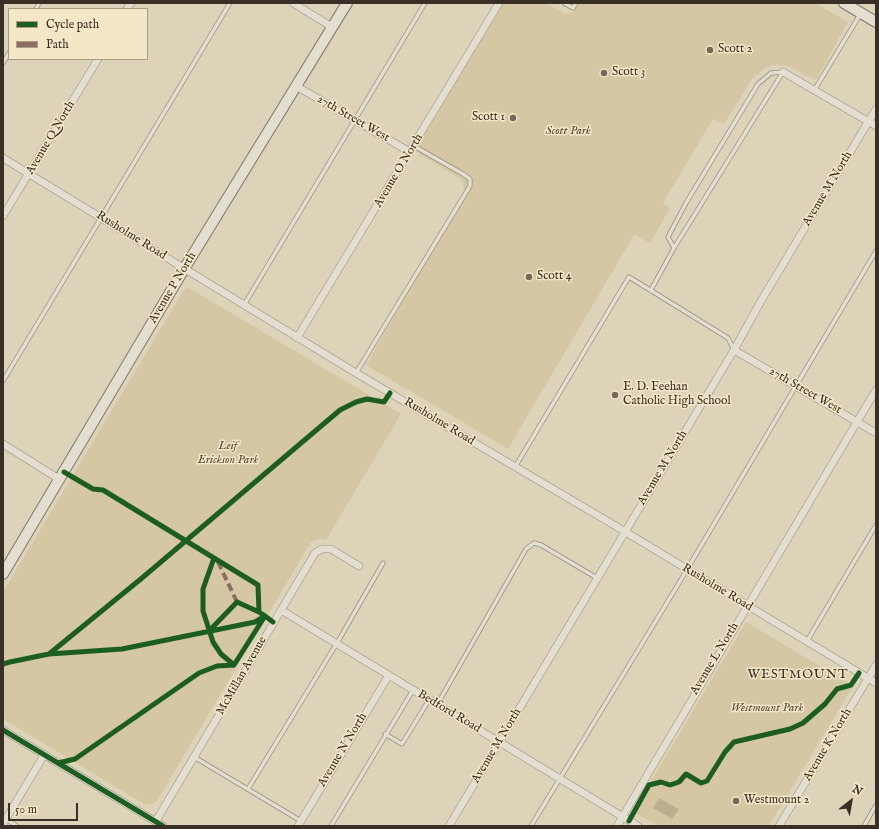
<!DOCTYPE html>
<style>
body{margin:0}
#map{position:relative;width:879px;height:829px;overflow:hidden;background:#ddd3b8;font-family:"IM FELL English",serif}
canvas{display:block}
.frame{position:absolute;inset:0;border:4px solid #3a2f26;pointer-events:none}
.legend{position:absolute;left:8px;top:8px;width:140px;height:52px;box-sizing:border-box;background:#f3e7c7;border:1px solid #a99d87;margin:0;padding:5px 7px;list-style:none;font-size:12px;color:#3a2f26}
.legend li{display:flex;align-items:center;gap:8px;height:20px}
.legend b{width:20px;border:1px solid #a99d87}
.north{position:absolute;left:831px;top:781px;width:40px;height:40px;-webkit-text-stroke:3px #f3e7c7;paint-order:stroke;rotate:31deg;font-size:11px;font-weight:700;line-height:16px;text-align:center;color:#3a2f26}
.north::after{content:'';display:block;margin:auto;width:14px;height:18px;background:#3a2f26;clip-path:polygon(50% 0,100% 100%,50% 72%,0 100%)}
.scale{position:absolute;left:8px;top:803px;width:70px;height:18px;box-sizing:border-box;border:2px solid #3a2f26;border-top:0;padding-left:5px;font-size:12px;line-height:14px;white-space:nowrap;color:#3a2f26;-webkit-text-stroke:3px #f3e7c7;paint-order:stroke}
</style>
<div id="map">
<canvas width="879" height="829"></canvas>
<div class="frame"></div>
<ul class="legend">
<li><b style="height:5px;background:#1b5e20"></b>Cycle path</li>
<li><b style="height:5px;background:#8d6e63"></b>Path</li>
</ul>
<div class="north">N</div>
<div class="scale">50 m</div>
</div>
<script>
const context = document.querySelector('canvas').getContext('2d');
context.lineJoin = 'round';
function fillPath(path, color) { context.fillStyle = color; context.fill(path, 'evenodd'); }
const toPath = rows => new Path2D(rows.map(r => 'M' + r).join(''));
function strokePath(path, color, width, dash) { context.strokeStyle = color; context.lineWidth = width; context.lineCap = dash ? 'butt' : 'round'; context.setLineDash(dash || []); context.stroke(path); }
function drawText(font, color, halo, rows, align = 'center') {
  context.font = font + ' "IM FELL English",serif'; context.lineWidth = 3; context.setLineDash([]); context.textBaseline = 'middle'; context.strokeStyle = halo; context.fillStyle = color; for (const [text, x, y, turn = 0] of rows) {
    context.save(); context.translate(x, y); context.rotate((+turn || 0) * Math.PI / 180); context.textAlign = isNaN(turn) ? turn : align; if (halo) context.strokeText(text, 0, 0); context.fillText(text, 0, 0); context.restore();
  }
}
const green = toPath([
 [503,3,546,3,565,14,573,12,578,3,815,3,848,22,816,80,787,66,773,65,765,68,752,79,724,124,713,119,663,203,670,208,650,243,634,235,508,449,366,365,465,194,462,180,415,151],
 [189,288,401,414,326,540,319,539,311,542,157,801,151,804,144,804,3,719,3,592,184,290],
 [746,622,853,686,769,826,658,826,633,811]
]);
const water = toPath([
 [659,798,679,809,672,819,653,808]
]);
const lane = toPath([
 [564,3,573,8,576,3],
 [36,9,39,3],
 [3,63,9,53],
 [815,89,861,13],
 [674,248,668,237,686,203,758,84,771,73,783,72],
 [651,290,674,248,783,72],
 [244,305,425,3],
 [356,373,470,186,470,179,463,174,414,146],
 [3,381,230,3],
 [515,467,629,277,728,338,734,350],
 [807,641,876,525],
 [437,705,526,549,534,543,541,545,597,578],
 [385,734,402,744,429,700],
 [194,757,301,821],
 [248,789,340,638,383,563],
 [6,819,17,826],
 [331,826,413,690],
 [531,826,679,583,876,251],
 [864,826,876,805]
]);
const street = toPath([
 [293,3,332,27],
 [127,9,131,3],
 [783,72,876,126],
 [296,86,410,152],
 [3,158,356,373,614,525,876,683],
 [3,216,98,59],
 [297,338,499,3],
 [734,350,876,433],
 [3,444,59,479],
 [281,610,638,826],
 [3,730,163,826],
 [156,821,315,553,322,549,331,549,359,566],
 [3,824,44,755],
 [298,826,389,675],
 [449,826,734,350,761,301,876,109],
 [617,826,876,390],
 [779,826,876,665]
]);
const secondary = toPath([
 [844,3,876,22],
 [3,574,184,269,347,3]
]);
const quiet = toPath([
 [218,562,237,602]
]);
const cycleway = toPath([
 [64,472,93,489,103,490,258,585,259,612,237,602,209,631],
 [214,558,203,589,203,611,213,642,221,654,234,665],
 [49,654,122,649,255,622,265,616,273,622],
 [3,664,10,662,49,654,142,578,340,410,356,402,367,399,384,402,390,393],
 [3,730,163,826],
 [58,763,75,759,199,673,217,666,234,665,265,616,259,612],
 [629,821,649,785,661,782,670,785,679,782,686,774,701,783,707,781,725,752,734,742,790,729,803,723,825,704,837,689,851,685,859,673]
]);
const markers = [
 [710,50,4,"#736859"],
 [604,73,4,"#736859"],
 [513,118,4,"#736859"],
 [529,277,4,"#736859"],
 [615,395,4,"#736859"],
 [736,801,4,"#736859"]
];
const poiNames = [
 ["Scott 2",718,50],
 ["Scott 3",612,73],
 ["Scott 1",505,118,"right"],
 ["Scott 4",537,277],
 ["E. D. Feehan",623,388],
 ["Catholic High School",623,402],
 ["Westmount 2",744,801]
];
const streetNames = [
 ["27th Street West",353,119,30],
 ["Avenue Q North",51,138,-59],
 ["Avenue O North",399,171,-59],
 ["Avenue M North",828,189,-59],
 ["Rusholme Road",131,236,32],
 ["Avenue P North",173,288,-59],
 ["27th Street West",805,391,30],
 ["Rusholme Road",439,422,31],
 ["Avenue M North",663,468,-59],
 ["Rusholme Road",717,588,31],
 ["Avenue L North",715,659,-59],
 ["McMillan Avenue",242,676,-60],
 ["Bedford Road",449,712,31],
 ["Avenue K North",828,745,-59],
 ["Avenue M North",497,746,-59],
 ["Avenue N North",343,750,-59]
];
const parkNames = [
 ["Scott Park",568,132],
 ["Leif",228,447],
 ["Erickson Park",228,461],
 ["Westmount Park",767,709]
];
const neighbourhoodNames = [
 ["WESTMOUNT",798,675]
];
fillPath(green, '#d5c7a4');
fillPath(water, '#bdaf8e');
strokePath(lane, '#968f7f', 5);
strokePath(street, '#968f7f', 8);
strokePath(secondary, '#80796b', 12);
strokePath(lane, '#e4ded1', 3.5);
strokePath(street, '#e4ded1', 7);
strokePath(secondary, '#e4ded1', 10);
strokePath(quiet, '#8d6e63', 4, [8, 4]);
strokePath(cycleway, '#1b5e20', 5);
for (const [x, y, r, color] of markers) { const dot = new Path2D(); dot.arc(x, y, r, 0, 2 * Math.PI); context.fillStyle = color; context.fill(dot); strokePath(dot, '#f3e7c7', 1.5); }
drawText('12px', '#3a2f26', '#f3e7c7', poiNames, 'left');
drawText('12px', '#3a2f26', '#f3e7c7', streetNames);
drawText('italic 12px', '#584b3c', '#f3e7c7', parkNames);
context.letterSpacing = '1px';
drawText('13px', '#3a2f26', '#f3e7c7', neighbourhoodNames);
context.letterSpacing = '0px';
</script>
